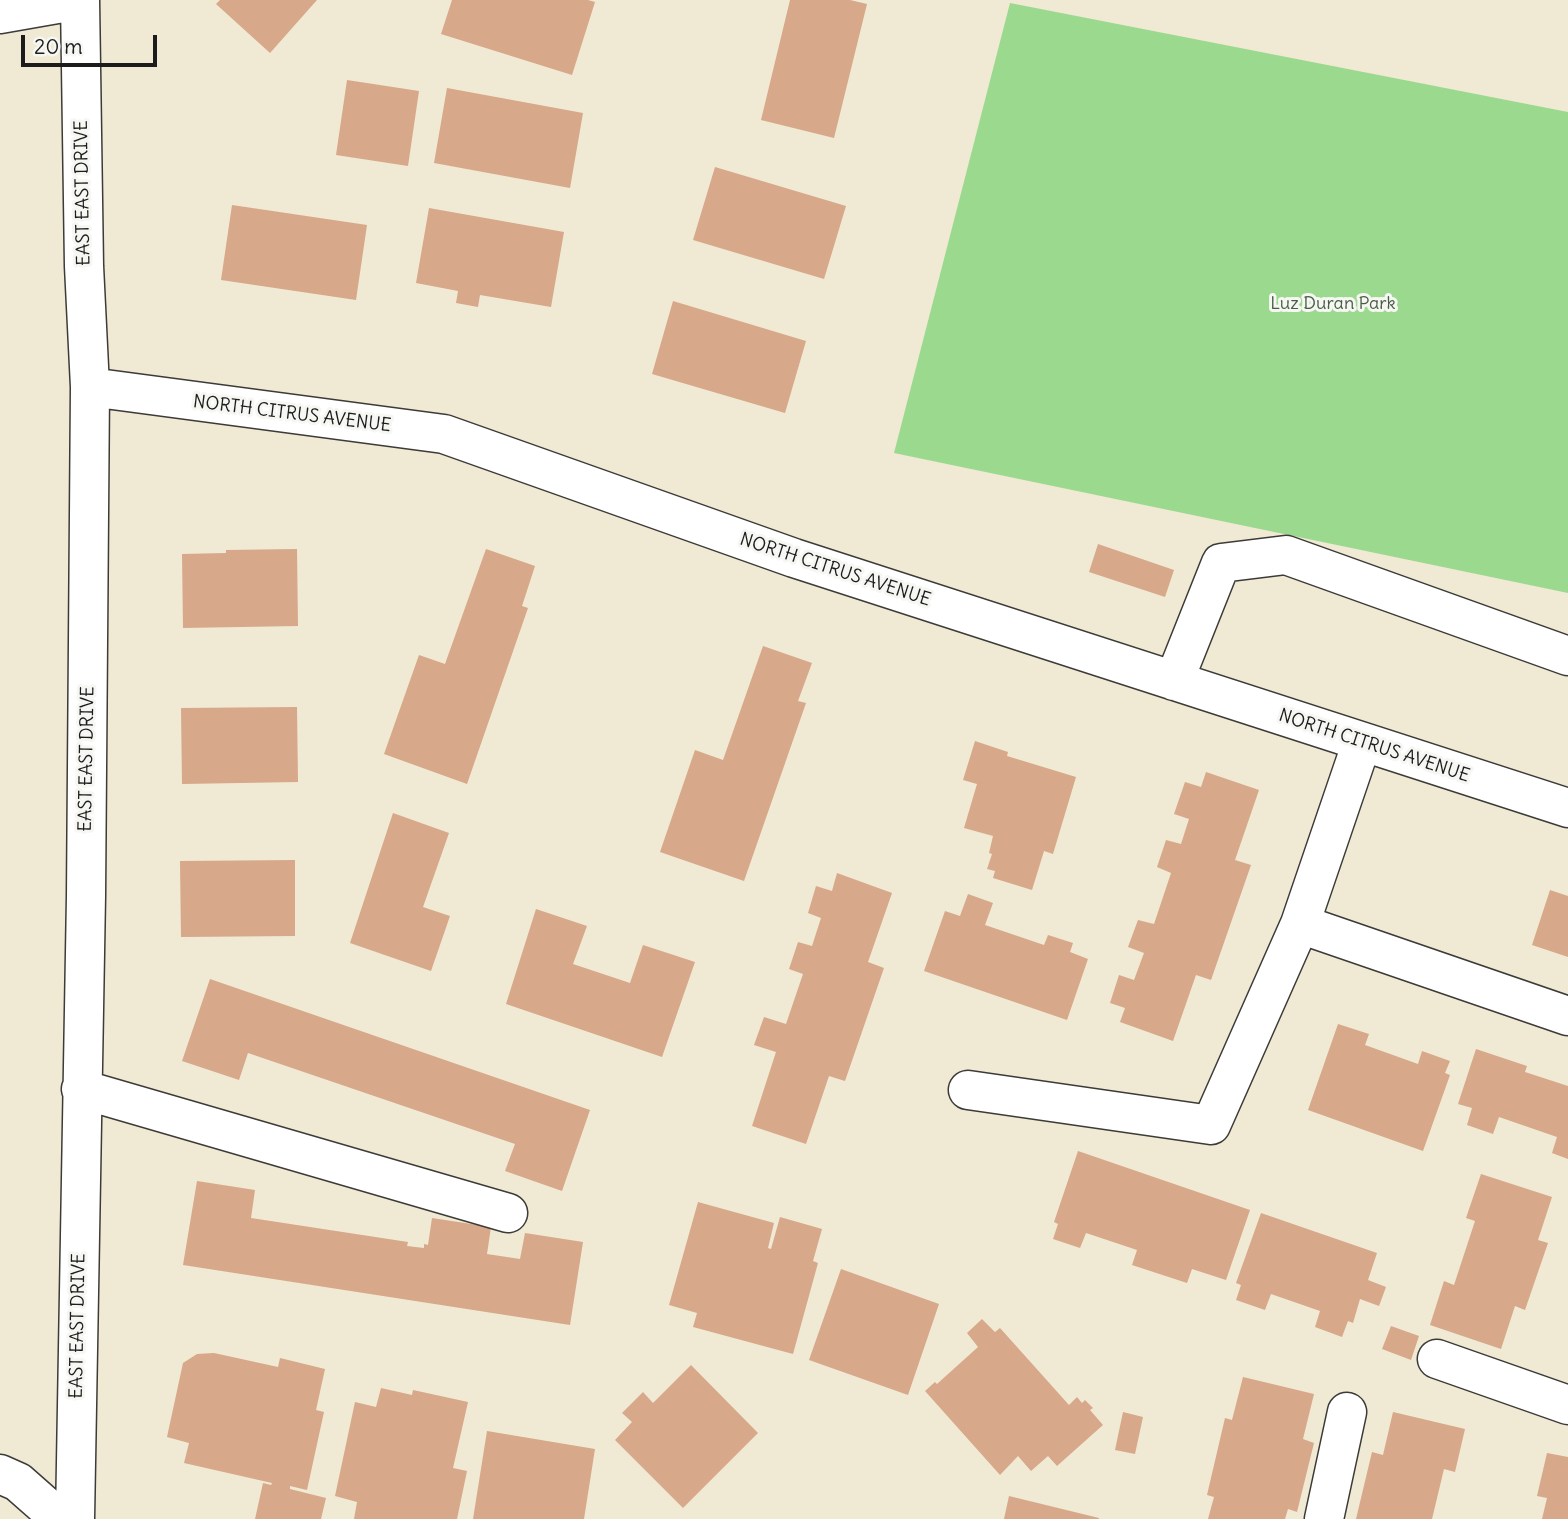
<!DOCTYPE html>
<style>
body{margin:0}
#map{position:relative;width:1568px;height:1519px;overflow:hidden;background:#f0e9d4;font-family:Delius,sans-serif}
canvas{display:block}
.scale{position:absolute;left:21px;top:35px;width:136px;height:32px;box-sizing:border-box;border:4px solid #1c1c1c;border-top:0;padding-left:9px;font-size:21px;line-height:24px;white-space:nowrap;color:#1c1c1c;-webkit-text-stroke:5px #f6f6f2;paint-order:stroke}
</style>
<div id="map">
<canvas width="1568" height="1519"></canvas>
<div class="scale">20 m</div>
</div>
<script>
const context = document.querySelector('canvas').getContext('2d');
context.lineJoin = 'round';
function fillPath(path, color) { context.fillStyle = color; context.fill(path, 'evenodd'); }
const toPath = rows => new Path2D(rows.map(r => 'M' + r).join(''));
function strokePath(path, color, width, dash) { context.strokeStyle = color; context.lineWidth = width; context.lineCap = dash ? 'butt' : 'round'; context.setLineDash(dash || []); context.stroke(path); }
function drawText(font, color, halo, rows, align = 'center') {
  context.font = font + ' Delius,sans-serif'; context.lineWidth = 6; context.setLineDash([]); context.textBaseline = 'middle'; context.strokeStyle = halo; context.fillStyle = color; for (const [text, x, y, turn = 0] of rows) {
    context.save(); context.translate(x, y); context.rotate((+turn || 0) * Math.PI / 180); context.textAlign = isNaN(turn) ? turn : align; if (halo) context.strokeText(text, 0, 0); context.fillText(text, 0, 0); context.restore();
  }
}
const green = toPath([
 [1010,3,1568,112,1568,593,894,453]
]);
const building = toPath([
 [220,0,317,0,270,53,216,4],
 [452,0,588,0,595,2,572,75,441,34],
 [790,0,850,0,867,4,834,138,761,120],
 [347,80,419,91,408,166,336,155],
 [447,88,583,113,570,188,434,163],
 [715,167,846,206,824,279,693,240],
 [232,205,367,225,356,300,221,280],
 [429,208,564,232,551,307,480,295,478,307,456,303,458,291,416,283],
 [673,301,806,341,785,413,652,374],
 [1098,544,1174,570,1165,597,1089,572],
 [297,549,298,626,183,628,182,554,226,553,226,550],
 [486,549,535,566,522,606,528,608,467,784,384,754,419,655,445,664],
 [763,646,812,663,798,701,806,703,744,881,660,852,695,750,723,760],
 [297,707,298,782,182,784,181,708],
 [975,741,1008,752,1007,756,1076,777,1053,854,1044,851,1032,890,993,878,995,871,987,869,992,854,989,853,993,836,964,828,977,784,963,780],
 [1206,772,1259,790,1235,860,1251,865,1211,980,1196,975,1173,1041,1120,1022,1125,1008,1110,1003,1119,975,1134,980,1144,953,1128,947,1138,920,1154,924,1171,873,1157,867,1166,840,1181,844,1189,819,1174,814,1185,782,1201,787],
 [393,813,449,833,423,907,450,916,431,971,350,943],
 [295,860,295,936,181,937,180,861],
 [837,873,892,893,868,962,884,968,845,1081,829,1076,806,1144,752,1126,776,1052,754,1045,764,1017,786,1024,803,974,789,969,798,942,812,946,821,918,808,913,816,886,832,891],
 [1550,890,1568,896,1568,957,1532,945],
 [968,894,993,903,985,925,1044,945,1048,935,1073,943,1070,952,1088,959,1067,1020,924,971,945,911,960,916],
 [536,909,587,926,573,964,630,983,643,945,695,962,662,1057,506,1004],
 [210,979,590,1110,562,1191,505,1171,515,1144,248,1053,239,1080,182,1061],
 [1338,1024,1369,1034,1365,1045,1418,1064,1422,1051,1450,1061,1445,1073,1450,1075,1423,1151,1308,1110],
 [1476,1049,1527,1066,1525,1072,1568,1086,1568,1159,1552,1153,1557,1137,1499,1117,1493,1134,1467,1125,1472,1108,1458,1104],
 [1078,1151,1250,1210,1226,1280,1192,1269,1187,1283,1132,1265,1137,1250,1086,1233,1080,1248,1053,1239,1058,1224,1054,1222],
 [1481,1174,1552,1197,1538,1240,1548,1243,1525,1310,1515,1306,1501,1349,1430,1325,1444,1281,1454,1285,1475,1221,1466,1218],
 [197,1181,255,1190,251,1218,408,1242,407,1246,424,1248,424,1244,428,1245,432,1218,491,1227,487,1254,520,1259,525,1233,583,1242,570,1325,183,1265],
 [698,1202,774,1223,768,1248,771,1249,780,1217,822,1229,813,1261,818,1263,793,1354,693,1327,697,1313,669,1305],
 [1261,1213,1377,1253,1368,1280,1386,1287,1379,1306,1360,1299,1353,1323,1348,1321,1342,1337,1315,1327,1320,1311,1271,1294,1265,1310,1236,1300,1241,1285,1236,1283],
 [841,1269,939,1304,908,1395,809,1360],
 [982,1319,995,1332,1000,1328,1069,1405,1077,1397,1082,1403,1085,1400,1093,1408,1090,1410,1103,1425,1057,1466,1048,1456,1031,1471,1018,1456,1000,1475,925,1391,935,1382,937,1384,978,1347,967,1333],
 [1391,1326,1419,1336,1411,1360,1382,1349],
 [214,1353,278,1367,280,1358,325,1369,316,1410,324,1412,307,1490,290,1486,290,1489,326,1498,321,1519,255,1519,263,1483,271,1485,272,1483,184,1463,189,1443,167,1437,183,1363,197,1354],
 [691,1365,758,1433,683,1508,615,1440,632,1422,622,1413,643,1392,653,1403],
 [1243,1377,1314,1394,1303,1439,1314,1443,1297,1512,1288,1509,1285,1519,1208,1519,1214,1497,1207,1495,1225,1418,1232,1420],
 [381,1388,412,1395,413,1390,468,1402,453,1468,467,1471,457,1519,354,1519,357,1502,335,1496,355,1402,376,1407],
 [1123,1412,1143,1417,1135,1454,1115,1450],
 [1393,1412,1465,1429,1455,1472,1444,1469,1432,1519,1356,1519,1372,1452,1383,1455],
 [487,1431,595,1449,584,1519,473,1519],
 [1547,1453,1568,1457,1568,1519,1542,1519,1547,1498,1537,1496],
 [1009,1496,1099,1518,1099,1519,1004,1519]
]);
const minor = toPath([
 [0,14,80,0],
 [90,387,444,434,794,558,1568,808],
 [1174,681,1221,563,1286,555,1568,656],
 [1362,742,1300,924,1568,1016],
 [81,1089,508,1213],
 [968,1090,1211,1125,1300,924],
 [1437,1359,1568,1405],
 [0,1474,18,1482,60,1519],
 [75,1519,86,896,90,387,84,266,80,0],
 [1324,1519,1347,1412]
]);
const streetNames = [
 ["EAST EAST DRIVE",83,193,-91],
 ["NORTH CITRUS AVENUE",292,414,7],
 ["NORTH CITRUS AVENUE",835,570,18],
 ["NORTH CITRUS AVENUE",1374,746,18],
 ["EAST EAST DRIVE",87,759,-89],
 ["EAST EAST DRIVE",78,1326,-89]
];
const parkNames = [
 ["Luz Duran Park",1333,304]
];
fillPath(green, '#9bd98e');
fillPath(building, '#d7a889');
strokePath(minor, '#3c3b38', 41);
strokePath(minor, '#fff', 38);
drawText('18px', '#1c1c1c', '#f6f6f2', streetNames);
drawText('18px', '#485e44', '#f6f6f2', parkNames);
</script>
